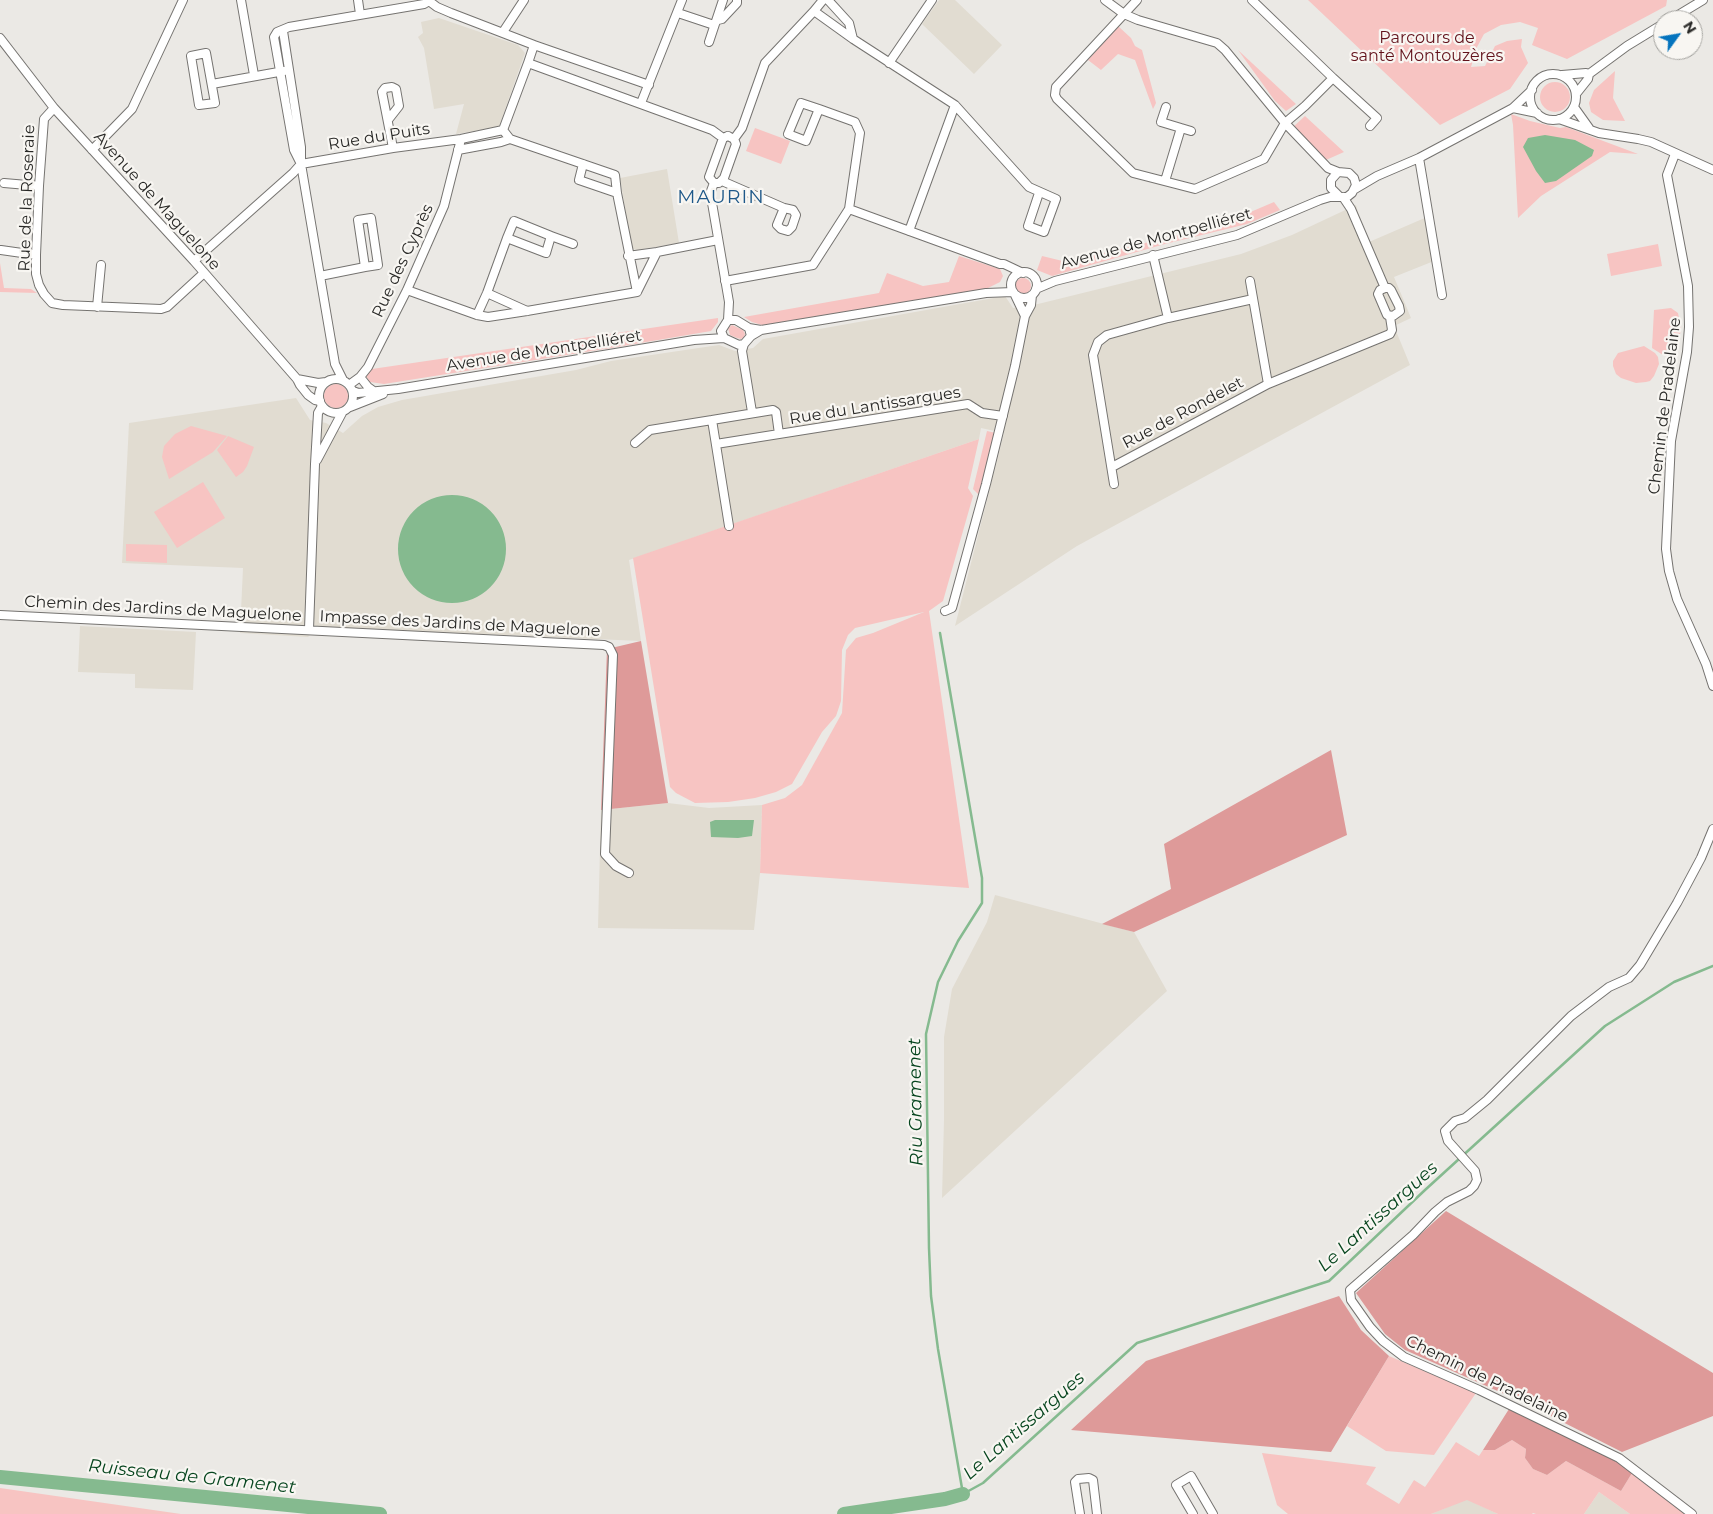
<!DOCTYPE html>
<meta charset="utf-8">
<style>
body{margin:0}
#map{position:relative;width:1713px;height:1514px;overflow:hidden;background:#ebe9e5;font-family:Montserrat,sans-serif}
canvas{display:block}
.north{position:absolute;left:1653px;top:10px;width:50px;height:50px;box-sizing:border-box;background:#f8f6f2;border:1px solid #a5a4a0;border-radius:50%;rotate:58deg;font-size:14px;font-weight:700;line-height:20px;text-align:center;color:#282826}
.north::after{content:'';display:block;margin:auto;width:18px;height:22px;background:#0574be;clip-path:polygon(50% 0,100% 100%,50% 72%,0 100%)}
</style>
<div id="map">
<canvas width="1713" height="1514"></canvas>
<div class="north">N</div>
</div>
<script>
const context = document.querySelector('canvas').getContext('2d');
context.lineJoin = 'round';
function fillPath(path, color) { context.fillStyle = color; context.fill(path, 'evenodd'); }
const toPath = rows => new Path2D(rows.map(r => 'M' + r).join(''));
function strokePath(path, color, width, dash) { context.strokeStyle = color; context.lineWidth = width; context.lineCap = dash ? 'butt' : 'round'; context.setLineDash(dash || []); context.stroke(path); }
function drawText(font, color, halo, rows, align = 'center') {
  context.font = font + ' Montserrat,sans-serif'; context.lineWidth = 4.5; context.setLineDash([]); context.textBaseline = 'middle'; context.strokeStyle = halo; context.fillStyle = color; for (const [text, x, y, turn = 0] of rows) {
    context.save(); context.translate(x, y); context.rotate((+turn || 0) * Math.PI / 180); context.textAlign = isNaN(turn) ? turn : align; if (halo) context.strokeText(text, 0, 0); context.fillText(text, 0, 0); context.restore();
  }
}
const built = toPath([
 [939,0,955,0,1002,45,974,74,922,24],
 [439,18,518,45,525,53,499,127,456,134,464,104,434,109,424,48,418,37,423,33,421,22],
 [667,169,679,243,637,250,633,249,631,246,620,178],
 [1356,205,1359,216,1369,242,1427,217,1434,261,1394,277,1411,318,1394,326,1410,365,1077,546,955,626,1004,433,981,428,979,439,629,560,641,641,318,627,308,637,240,633,243,568,122,563,129,423,296,398,310,420,326,423,343,433,362,416,378,407,402,400,576,370,611,361,719,345,735,351,753,348,763,339,1005,296,1013,308,1038,304,1241,254,1292,235],
 [80,626,196,632,193,690,135,688,135,674,78,672],
 [668,803,709,808,762,805,760,873,754,930,598,928,601,810],
 [995,895,1134,932,1167,991,942,1198,944,1120,944,1037,952,989,987,922],
 [1599,1492,1630,1514,1584,1514],
 [1467,1499,1498,1514,1431,1514]
]);
const green = toPath([
 [1308,0,1667,0,1666,6,1567,59,1532,45,1538,28,1520,22,1501,25,1484,34,1477,47,1471,67,1485,66,1495,46,1507,41,1522,39,1521,47,1528,63,1510,89,1440,125],
 [1118,26,1131,38,1135,46,1142,50,1156,103,1153,109,1135,60,1118,54,1101,70,1088,60],
 [1238,50,1296,104,1286,111,1275,101],
 [1615,71,1613,98,1625,121,1603,120,1591,112,1589,103,1594,90],
 '1540 97a15 15 0 1 1 30 0a15 15 0 1 1-30 0Z',
 [1511,114,1530,121,1560,128,1566,127,1638,154,1610,152,1541,196,1518,218,1513,125],
 [1305,116,1344,152,1326,160,1292,128],
 [755,128,790,141,781,164,746,151],
 [1274,202,1280,210,1247,224,1165,244,1052,276,1037,270,1042,256,1075,264,1078,259,1220,225],
 [1658,244,1662,266,1611,276,1607,254],
 [959,256,1000,269,1003,276,1000,282,986,289,762,325,752,322,744,317,879,293,887,273,923,286,949,282],
 [0,263,4,288,31,289,37,293,0,292],
 '1015 286a8 8 0 1 1 16 0a8 8 0 1 1-16 0Z',
 [1671,308,1678,313,1681,329,1677,349,1674,355,1663,355,1652,348,1654,310],
 [718,318,718,322,711,331,617,347,384,384,370,382,366,376,372,369],
 [732,325,743,330,745,334,744,337,741,339,737,338,730,335,728,328],
 [1644,346,1655,353,1658,357,1659,364,1654,376,1650,381,1646,382,1636,383,1621,378,1616,374,1613,366,1613,361,1618,353],
 '324 396a12 12 0 1 1 24 0a12 12 0 1 1-24 0Z',
 [191,426,227,436,213,452,169,479,162,457,164,446,175,434],
 [987,431,996,433,982,492,978,494,973,489],
 [228,436,254,447,247,466,243,472,236,477,217,450],
 [979,439,968,488,973,496,943,601,929,611,969,888,760,873,762,805,785,798,802,785,842,713,846,650,856,638,873,633,924,612,855,628,848,635,842,650,841,701,836,716,822,732,792,784,776,792,755,798,728,802,695,803,676,793,670,787,633,558],
 [203,482,225,518,177,548,154,512],
 [126,544,167,545,167,563,126,561],
 [1389,1356,1476,1393,1434,1455,1386,1451,1347,1426],
 [1512,1440,1526,1449,1525,1458,1533,1469,1547,1475,1566,1461,1621,1491,1632,1473,1687,1514,1630,1514,1599,1492,1584,1514,1536,1514,1533,1513,1532,1514,1498,1514,1467,1500,1431,1514,1288,1514,1277,1505,1262,1453,1376,1467,1366,1484,1399,1504,1414,1480,1425,1487,1456,1442,1479,1456,1483,1450,1495,1450],
 [0,1488,181,1514,0,1514]
]);
const forest = toPath([
 [641,641,668,803,601,810,607,649],
 [1331,750,1347,835,1134,932,1102,924,1171,889,1164,844],
 [1446,1211,1713,1373,1713,1416,1622,1452,1527,1404,1405,1350,1385,1334,1356,1293],
 [1339,1296,1361,1330,1389,1356,1331,1452,1071,1430,1146,1361],
 [1509,1409,1617,1462,1632,1473,1621,1491,1566,1461,1547,1475,1533,1469,1525,1458,1526,1449,1512,1440,1495,1450,1483,1450]
]);
const water = toPath([
 [1545,135,1575,140,1594,150,1592,156,1556,181,1545,183,1536,171,1523,147,1528,138],
 '398 549a54 54 0 1 1 108 0a54 54 0 1 1-108 0Z',
 [715,820,754,820,752,836,738,838,711,837,710,822]
]);
const stream = toPath([
 [940,633,982,878,982,903,958,941,938,982,926,1034,929,1248,931,1296,938,1349,963,1494,983,1483,1137,1343,1329,1281,1425,1190,1605,1026,1674,982,1713,966]
]);
const river = toPath([
 [0,1477,380,1514],
 [844,1514,945,1499,963,1494]
]);
const minor = toPath([
 [241,0,254,75],
 [358,0,360,14],
 [823,0,814,11,853,39,849,23,828,0],
 [1105,0,1124,14,1138,20,1217,43,1225,50,1285,123,1328,168,1338,172],
 [1137,0,1056,87,1055,95,1057,99,1133,173,1195,189,1264,159,1285,123,1305,106,1333,78,1252,0],
 [429,1,437,7,451,13,534,45],
 [678,13,714,25],
 [718,20,722,19,737,3,737,0],
 [1670,20,1703,0],
 [283,31,301,147,301,164,320,276,335,364,343,380],
 [503,32,524,0],
 [0,38,54,108,194,261,297,379,300,385,308,395,315,400,320,401],
 [853,39,955,105,1029,187,1056,199,1044,232,1028,226,1039,193],
 [709,42,723,0],
 [206,53,215,103,199,105,191,56,206,53],
 [889,63,932,0],
 '1530 97a23 23 0 1 1 46 0a23 23 0 1 1-46 0Z',
 [1562,75,1586,73,1589,74],
 [1333,78,1377,118,1370,126],
 [212,84,284,71],
 [649,85,534,45,528,63,712,130,723,138],
 [1576,94,1588,79,1589,74,1627,46,1663,24],
 [641,103,682,0],
 [801,103,819,109,806,141,788,134,801,103],
 [1166,107,1161,122,1191,131],
 [1574,107,1589,128],
 [54,108,44,119,39,186,36,255,36,274,39,285,44,294,52,303,63,305,161,309,167,307,204,273],
 [1513,108,1537,113],
 [1559,119,1599,133,1638,139,1651,142,1713,170],
 [388,120,399,106,396,89,392,87,385,88,382,92,393,148],
 [503,130,510,139,615,175,617,193,637,292],
 [503,130,528,63],
 [728,136,734,139,736,144,724,178,719,183,714,183,709,177,722,141,723,138,728,136],
 [734,139,742,128,765,63,814,11],
 [92,150,132,109,183,0],
 [458,150,501,142,510,139],
 [1675,154,1667,175,1688,286,1689,327,1687,352,1671,441,1666,549,1669,571,1677,599,1706,664,1713,686],
 [1419,158,1442,295],
 [300,162,294,150,274,37,277,32,289,27,424,4,429,1],
 [301,164,393,148,461,139,503,130],
 [583,164,579,180,617,193],
 [722,181,784,208,793,210,796,215,792,227,788,231,781,229,777,225,784,208],
 [1165,181,1181,128],
 [4,183,39,186],
 [714,183,711,191,711,197,729,302,728,320],
 [1355,189,1377,176,1419,158,1513,108,1532,90],
 [1343,197,1351,209,1385,288,1380,290,1378,294,1387,315,1393,316,1400,311,1399,306,1391,290,1389,288,1385,288],
 [849,209,1000,264,1004,264,1023,273],
 [371,218,378,265,365,267,358,220,371,218],
 [514,221,551,236,546,253,507,238,514,221],
 [909,231,955,105],
 [551,236,573,244],
 [1,250,36,255],
 [1153,255,1168,318],
 [628,256,657,252],
 [194,261,293,173,301,164],
 '1011 285a13 13 0 1 1 26 0a13 13 0 1 1-26 0Z',
 [320,276,365,267],
 [725,281,813,265,849,209,860,133,855,122,819,109],
 [1250,281,1268,384],
 [1036,289,1055,281,1237,235,1320,200,1330,197,1347,197,1352,193,1356,185,1354,178,1349,173,1338,172,1331,180,1331,188,1339,196],
 [407,290,477,315,488,317,527,311,637,292,657,252,718,240],
 [487,293,527,311],
 [1015,295,1025,316],
 [97,307,101,265],
 [477,315,487,293,507,238],
 [749,328,761,330,986,293,1013,292],
 [751,336,749,328,736,320,728,320,721,331,724,338,739,345,744,344,751,336,761,330],
 [744,344,742,351,752,412],
 [360,377,368,387,375,392],
 '319 396a17 17 0 1 1 34 0a17 17 0 1 1-34 0Z',
 [297,379,318,383,326,382],
 [349,385,360,377,368,367,407,290,444,206,461,139],
 [353,391,358,393,398,389,694,340,724,338],
 [350,407,383,394],
 [635,443,650,430,712,420],
 [716,444,968,404,982,413,1003,416],
 [317,460,342,413],
 [1112,467,1268,384,1390,334,1392,330,1390,317],
 [1114,484,1093,355,1098,342,1107,335,1168,318,1253,299],
 [729,526,712,420,773,410,776,412,779,434],
 [945,611,952,608,986,484,1015,366,1025,316,1031,305,1032,295],
 [0,615,604,645,609,647,613,655,605,854,616,866,629,873],
 [309,629,315,464,318,413,322,406],
 [1080,1514,1075,1482,1078,1479,1089,1478,1093,1480,1097,1514],
 [1193,1514,1176,1485,1191,1476,1213,1514],
 [1692,1514,1619,1458,1479,1390,1404,1357,1383,1341,1370,1327,1351,1300,1350,1290,1413,1235,1435,1212,1447,1202,1469,1191,1474,1186,1477,1180,1475,1171,1448,1141,1445,1131,1455,1121,1465,1118,1487,1100,1571,1016,1609,987,1629,978,1640,965,1677,903,1701,858,1713,829]
]);
const parkNames = [
 ["Parcours de",1427,38],
 ["santé Montouzères",1427,56]
];
const streetNames = [
 ["Rue du Puits",379,137,-9],
 ["Rue de la Roseraie",27,198,-88],
 ["Avenue de Maguelone",157,201,48],
 ["Avenue de Montpelliéret",1156,239,-15],
 ["Rue des Cyprès",403,261,-65],
 ["Avenue de Montpelliéret",544,351,-9],
 ["Rue du Lantissargues",875,406,-9],
 ["Chemin de Pradelaine",1665,406,-83],
 ["Rue de Rondelet",1183,413,-28],
 ["Chemin des Jardins de Maguelone",163,609,3],
 ["Impasse des Jardins de Maguelone",460,624,3],
 ["Chemin de Pradelaine",1487,1379,26]
];
const waterNames = [
 ["Riu Gramenet",916,1102,-91],
 ["Le Lantissargues",1378,1217,-42],
 ["Le Lantissargues",1024,1426,-41],
 ["Ruisseau de Gramenet",192,1477,6]
];
const quarterNames = [
 ["MAURIN",721,197]
];
fillPath(built, '#e1dcd1');
fillPath(green, '#f7c4c2');
fillPath(forest, '#de9a99');
fillPath(water, '#85ba8f');
strokePath(stream, '#85ba8f', 2.5);
strokePath(river, '#85ba8f', 14);
strokePath(minor, '#757370', 10);
strokePath(minor, '#fff', 8);
drawText('16px', '#62121b', '#f8f6f2', parkNames);
drawText('16px', '#282826', '#f8f6f2', streetNames);
drawText('italic 18px', '#06451e', '#f8f6f2', waterNames);
context.letterSpacing = '1px';
drawText('19px', '#1e5889', '#f8f6f2', quarterNames);
context.letterSpacing = '0px';
</script>
